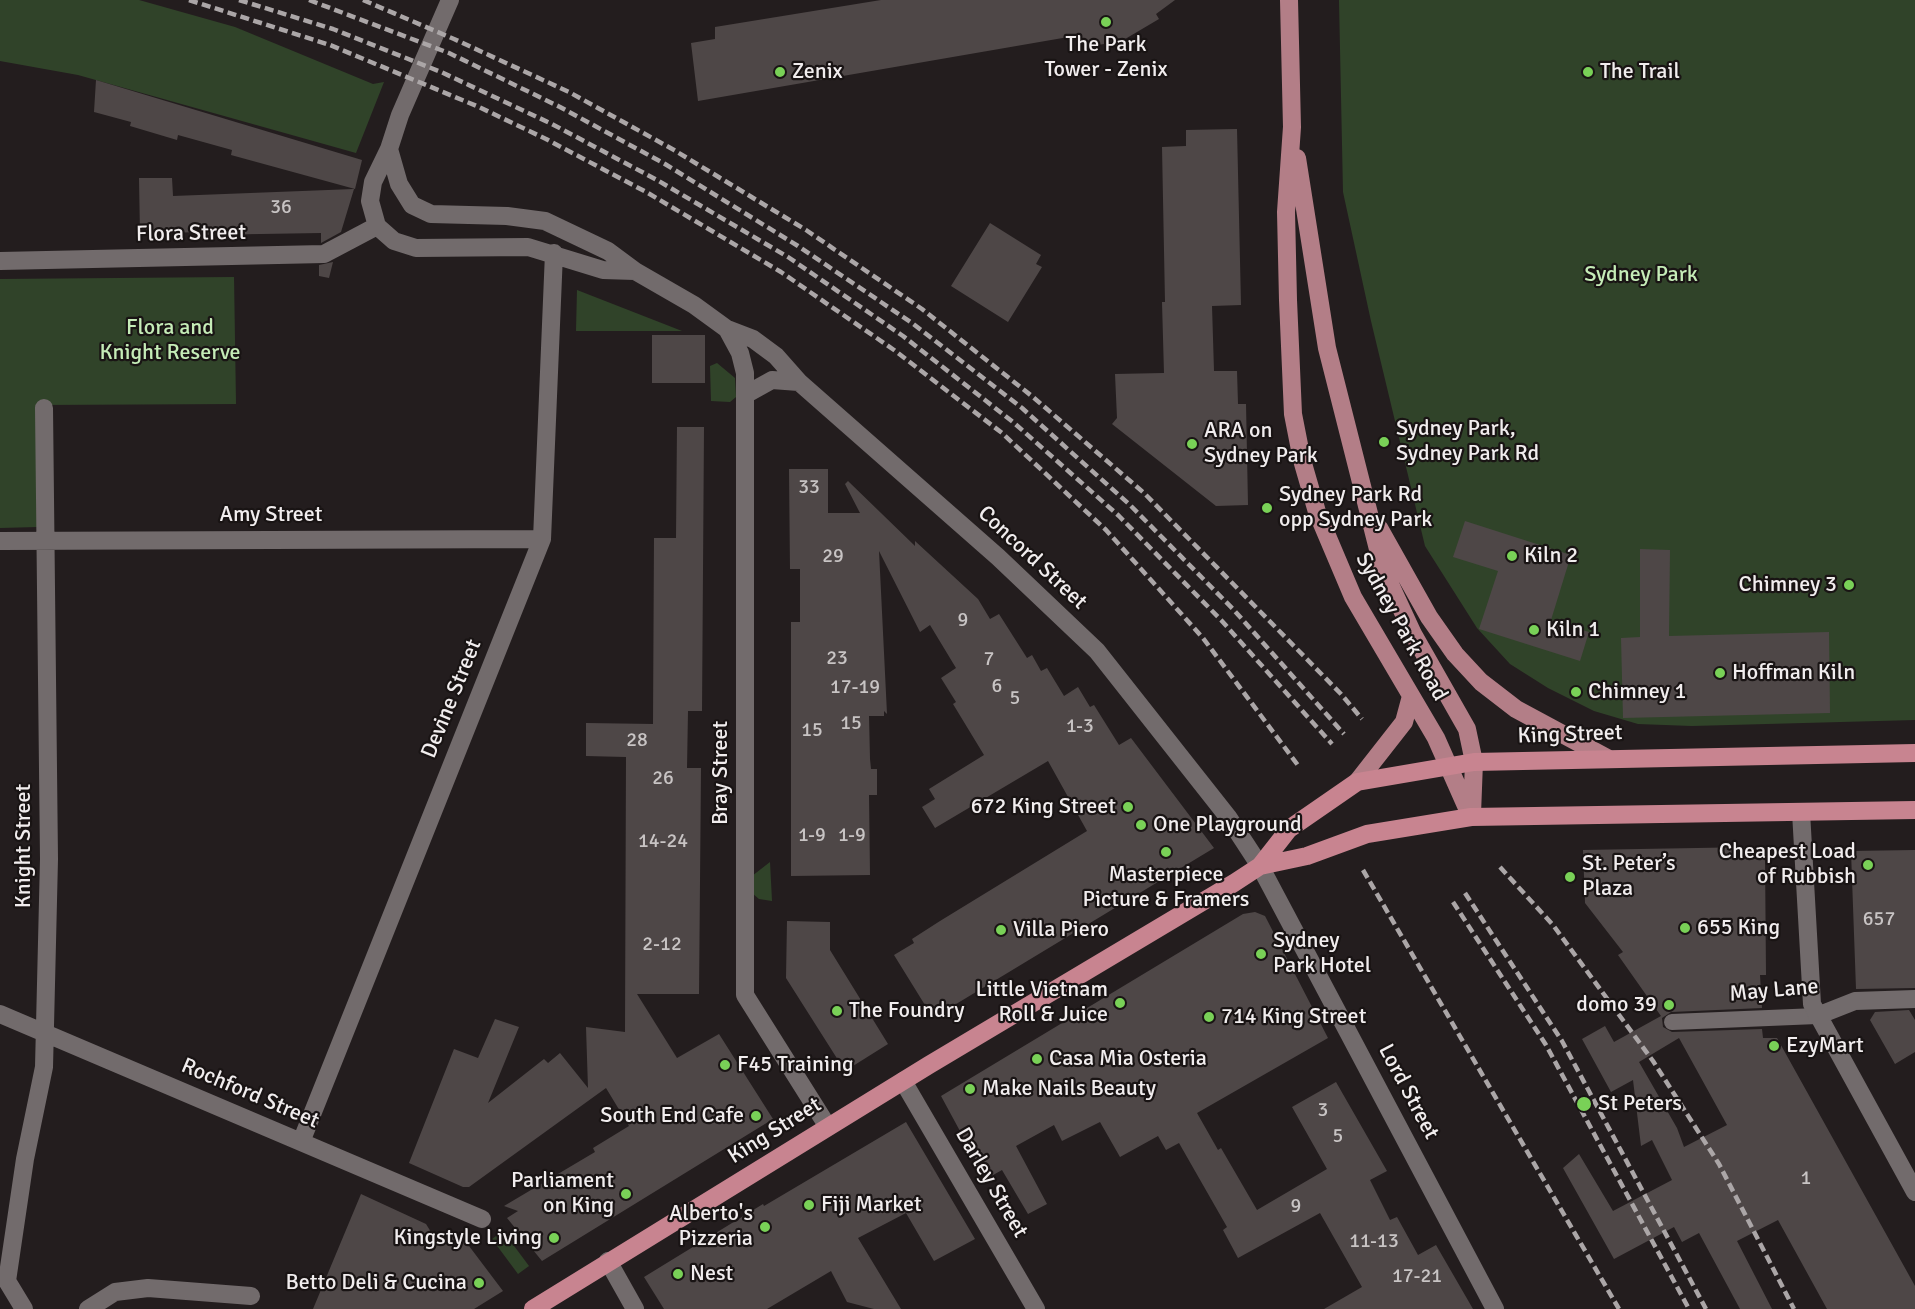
<!DOCTYPE html>
<meta charset="utf-8">
<style>
body{margin:0}
canvas{display:block;background:#231d1e}
</style>
<canvas width="1915" height="1309"></canvas>
<script>
const context = document.querySelector('canvas').getContext('2d');
context.lineJoin = 'round';
function fillPath(path, color) { context.fillStyle = color; context.fill(path, 'evenodd'); }
const toPath = rows => new Path2D(rows.map(r => 'M' + r).join(''));
function strokePath(path, color, width, dash) { context.strokeStyle = color; context.lineWidth = width; context.lineCap = dash ? 'butt' : 'round'; context.setLineDash(dash || []); context.stroke(path); }
function drawText(font, color, halo, rows, align = 'center') {
  context.font = font + ' Signika,sans-serif'; context.lineWidth = 4.5; context.setLineDash([]); context.textBaseline = 'middle'; context.strokeStyle = halo; context.fillStyle = color; for (const [text, x, y, turn = 0] of rows) {
    context.save(); context.translate(x, y); context.rotate((+turn || 0) * Math.PI / 180); context.textAlign = isNaN(turn) ? turn : align; if (halo) context.strokeText(text, 0, 0); context.fillText(text, 0, 0); context.restore();
  }
}
const green = toPath([
 [0,0,139,0,235,27,373,84,384,82,356,153,78,75,0,61],
 [1339,0,1915,0,1915,720,1692,726,1638,724,1594,711,1548,688,1510,664,1477,628,1425,546,1371,321,1343,192],
 [234,277,236,404,36,405,37,527,0,528,0,279],
 [577,290,682,331,576,331],
 [717,363,735,378,736,397,730,402,711,401,710,366],
 [770,862,772,901,759,899,752,893,752,876],
 [503,1231,529,1266,518,1274,492,1239]
]);
const building = toPath([
 [881,0,1175,0,1156,14,1159,19,1120,42,1081,47,1080,35,698,101,691,43,715,39,715,27],
 [96,80,362,160,355,189,231,155,232,150,178,135,177,140,130,126,131,122,94,112],
 [1237,129,1241,305,1212,306,1214,371,1237,371,1238,404,1246,404,1248,505,1216,506,1112,424,1117,418,1115,374,1164,373,1162,302,1165,302,1162,147,1186,146,1186,130],
 [139,178,172,178,173,196,354,189,341,232,321,243,321,233,199,235,198,232,140,234],
 [990,223,1041,255,1036,264,1042,267,1008,322,951,286],
 [333,262,329,278,319,276,319,265],
 [652,335,705,335,705,383,652,383],
 [677,427,704,427,702,711,688,711,687,768,701,768,699,994,637,994,677,1058,719,1034,773,1119,542,1261,507,1218,518,1211,504,1206,595,1152,593,1148,629,1126,606,1088,469,1187,463,1187,409,1163,454,1049,478,1058,495,1019,519,1027,488,1103,544,1059,548,1063,560,1053,588,1088,586,1027,625,1032,626,757,586,756,586,723,653,724,654,538,676,538],
 [789,469,828,469,828,513,860,513,845,484,848,481,915,546,915,541,978,599,990,619,999,614,1027,658,1032,655,1041,671,1047,668,1064,696,1078,687,1090,707,1094,705,1119,745,1131,738,1214,848,933,1018,894,955,914,943,912,939,940,921,1087,831,1048,761,935,828,922,807,935,799,929,789,984,755,953,704,956,702,941,678,956,668,930,625,920,632,879,551,887,714,884,711,884,716,869,716,870,759,871,769,877,769,877,795,869,795,870,875,791,876,791,622,800,622,800,569,790,569],
 [1465,521,1571,555,1551,620,1589,632,1580,661,1479,629,1498,571,1453,557],
 [1640,549,1670,550,1669,636,1829,632,1830,713,1623,718,1621,638,1640,637],
 [1754,847,1765,856,1766,975,1760,975,1762,1008,1671,1012,1662,1018,1663,1027,1672,1032,1762,1029,1763,1038,1777,1038,1915,1286,1915,1309,1827,1309,1778,1220,1737,1241,1772,1309,1740,1309,1699,1233,1682,1242,1674,1227,1614,1259,1563,1168,1579,1154,1613,1211,1672,1180,1652,1140,1641,1146,1633,1080,1611,1092,1582,1039,1605,1026,1614,1042,1661,1016,1618,955,1623,952,1585,903,1583,850],
 [1679,1038,1727,1125,1684,1147,1677,1128,1639,1062],
 [1915,850,1915,988,1856,989,1851,851],
 [1255,912,1265,916,1328,1038,1197,1113,1218,1150,1221,1148,1257,1210,1327,1169,1292,1107,1336,1082,1387,1171,1370,1180,1390,1220,1397,1217,1418,1255,1436,1245,1473,1309,1324,1309,1362,1287,1320,1213,1238,1258,1223,1230,1227,1227,1179,1143,1166,1150,1158,1136,1120,1157,1100,1122,1062,1141,1054,1125,1016,1146,1047,1204,1028,1214,1002,1170,986,1179,941,1096,1243,914],
 [787,921,830,922,830,950,888,1044,845,1071,786,978],
 [1909,1010,1915,1020,1915,1052,1895,1064,1870,1020,1875,1012],
 [906,1122,975,1239,934,1261,906,1213,858,1238,901,1309,874,1309,847,1302,831,1271,767,1309,664,1309,644,1277,763,1204,764,1206],
 [361,1194,426,1224,439,1245,453,1236,466,1242,503,1291,474,1309,313,1309]
]);
const pedestrian = toPath([
 [1672,1022,1817,1016]
]);
const minor = toPath([
 [450,0,400,115,389,149,373,182,370,201,377,226,394,241,416,248,528,247,603,270,635,271],
 [389,149,399,184,412,205,431,214,507,216,545,221,608,251,635,271,694,305,727,329,753,339,776,356,799,382,998,557,1097,651,1228,817,1260,866,1495,1309],
 [0,261,324,254,377,226],
 [727,329,740,353,745,373,745,995,828,1127],
 [745,395,772,380,799,382],
 [0,541,542,539],
 [1801,812,1812,1004,1915,1192],
 [0,1014,482,1219],
 [1817,1016,1855,1001,1915,999],
 [903,1081,1036,1309],
 [301,1142,542,539,554,253],
 [608,1261,635,1309],
 [7,1281,25,1159,44,1067,49,859,44,408],
 [7,1281,24,1309],
 [88,1309,115,1292,148,1288,251,1296]
]);
const primary = toPath([
 [1289,0,1292,127,1286,212,1288,300,1293,414,1302,460,1317,512,1353,597,1436,738,1471,817],
 [1297,158,1327,348,1383,569,1413,634,1467,729,1474,762,1472,814],
 [1379,528,1429,617,1455,654,1481,682,1516,709,1607,758],
 [1357,782,1404,722,1411,696]
]);
const trunk = toPath([
 [1260,866,1307,856,1367,834,1471,817,1915,810],
 [533,1309,929,1065,1234,883,1260,866,1289,829,1357,782,1474,762,1915,753]
]);
const rail = toPath([
 [189,0,330,45,479,107,546,139,648,193,781,272,894,350,1002,433,1106,530,1203,638,1300,768],
 [239,0,333,29,441,72,552,124,657,180,788,257,903,336,1013,422,1119,516,1221,620,1332,744],
 [309,0,449,53,560,107,665,164,798,246,912,323,1022,408,1130,505,1233,609,1344,734],
 [363,0,454,39,569,92,674,150,806,230,922,309,1033,397,1144,493,1341,694,1362,719],
 [1500,867,1553,925,1653,1061,1719,1164,1794,1309],
 [1363,870,1619,1309],
 [1465,893,1562,1041,1706,1309],
 [1453,902,1546,1045,1689,1309]
]);
const markers = [
 [1106,22,6,"#79d157"],
 [780,72,6,"#79d157"],
 [1588,72,6,"#79d157"],
 [1384,442,6,"#79d157"],
 [1192,444,6,"#79d157"],
 [1267,508,6,"#79d157"],
 [1512,556,6,"#79d157"],
 [1849,585,6,"#79d157"],
 [1534,630,6,"#79d157"],
 [1720,673,6,"#79d157"],
 [1576,692,6,"#79d157"],
 [1128,807,6,"#79d157"],
 [1141,825,6,"#79d157"],
 [1166,852,6,"#79d157"],
 [1868,865,6,"#79d157"],
 [1570,877,6,"#79d157"],
 [1685,928,6,"#79d157"],
 [1001,930,6,"#79d157"],
 [1261,954,6,"#79d157"],
 [1120,1003,6,"#79d157"],
 [1669,1005,6,"#79d157"],
 [837,1011,6,"#79d157"],
 [1209,1017,6,"#79d157"],
 [1774,1046,6,"#79d157"],
 [1037,1059,6,"#79d157"],
 [725,1065,6,"#79d157"],
 [970,1089,6,"#79d157"],
 [1584,1104,8,"#79d157"],
 [756,1116,6,"#79d157"],
 [626,1194,6,"#79d157"],
 [809,1205,6,"#79d157"],
 [765,1227,6,"#79d157"],
 [554,1238,6,"#79d157"],
 [678,1274,6,"#79d157"],
 [479,1283,6,"#79d157"]
];
const numberNames = [
 ["36",281,208],
 ["33",809,488],
 ["29",833,557],
 ["9",963,621],
 ["23",837,659],
 ["7",989,660],
 ["6",997,687],
 ["17-19",855,688],
 ["5",1015,699],
 ["15",851,724],
 ["1-3",1080,727],
 ["15",812,731],
 ["28",637,741],
 ["26",663,779],
 ["1-9",812,836],
 ["1-9",852,836],
 ["14-24",663,842],
 ["657",1879,920],
 ["2-12",662,945],
 ["3",1323,1111],
 ["5",1338,1137],
 ["1",1806,1179],
 ["9",1296,1207],
 ["11-13",1374,1242],
 ["17-21",1417,1277]
];
const poiNames = [
 ["The Park",1106,45,"center"],
 ["Tower - Zenix",1106,70,"center"],
 ["Zenix",792,72],
 ["The Trail",1600,72],
 ["Sydney Park,",1396,429],
 ["Sydney Park Rd",1396,454],
 ["ARA on",1204,431],
 ["Sydney Park",1204,456],
 ["Sydney Park Rd",1279,495],
 ["opp Sydney Park",1279,520],
 ["Kiln 2",1524,556],
 ["Chimney 3",1837,585,"right"],
 ["Kiln 1",1546,630],
 ["Hoffman Kiln",1732,673],
 ["Chimney 1",1588,692],
 ["672 King Street",1116,807,"right"],
 ["One Playground",1153,825],
 ["Cheapest Load",1856,852,"right"],
 ["of Rubbish",1856,877,"right"],
 ["St. Peter’s",1582,864],
 ["Plaza",1582,889],
 ["Masterpiece",1166,875,"center"],
 ["Picture & Framers",1166,900,"center"],
 ["655 King",1697,928],
 ["Villa Piero",1013,930],
 ["Sydney",1273,941],
 ["Park Hotel",1273,966],
 ["Little Vietnam",1108,990,"right"],
 ["Roll & Juice",1108,1015,"right"],
 ["domo 39",1657,1005,"right"],
 ["The Foundry",849,1011],
 ["714 King Street",1221,1017],
 ["EzyMart",1786,1046],
 ["Casa Mia Osteria",1049,1059],
 ["F45 Training",737,1065],
 ["Make Nails Beauty",982,1089],
 ["St Peters",1598,1104],
 ["South End Cafe",744,1116,"right"],
 ["Parliament",614,1181,"right"],
 ["on King",614,1206,"right"],
 ["Fiji Market",821,1205],
 ["Alberto's",753,1214,"right"],
 ["Pizzeria",753,1239,"right"],
 ["Kingstyle Living",542,1238,"right"],
 ["Nest",690,1274],
 ["Betto Deli & Cucina",467,1283,"right"]
];
const streetNames = [
 ["Flora Street",191,234,-1],
 ["Amy Street",271,515],
 ["Concord Street",1032,558,43],
 ["Sydney Park Road",1401,627,61],
 ["Devine Street",452,699,-68],
 ["King Street",1570,735,-2],
 ["Bray Street",721,773,-90],
 ["Knight Street",24,846,-90],
 ["May Lane",1774,991,-5],
 ["Lord Street",1408,1092,62],
 ["Rochford Street",250,1094,23],
 ["King Street",775,1131,-32],
 ["Darley Street",991,1183,60]
];
const parkNames = [
 ["Sydney Park",1641,275],
 ["Flora and",170,328],
 ["Knight Reserve",170,353]
];
fillPath(green, '#304329');
fillPath(building, '#4e4747');
strokePath(pedestrian, '#726b6c', 16);
strokePath(minor, '#726b6c', 18);
strokePath(primary, '#b37e87', 18);
strokePath(trunk, '#c88490', 18);
strokePath(rail, '#aba6a7', 4.5, [9, 4.5]);
for (const [x, y, r, color] of markers) { const dot = new Path2D(); dot.arc(x, y, r, 0, 2 * Math.PI); context.fillStyle = color; context.fill(dot); strokePath(dot, '#191414', 2); }
drawText('20px', '#c8c4c4', null, numberNames);
drawText('22px', '#f1edee', '#191414', poiNames, 'left');
drawText('22px', '#f1edee', '#191414', streetNames);
drawText('22px', '#c5ecb7', '#191414', parkNames);
</script>
